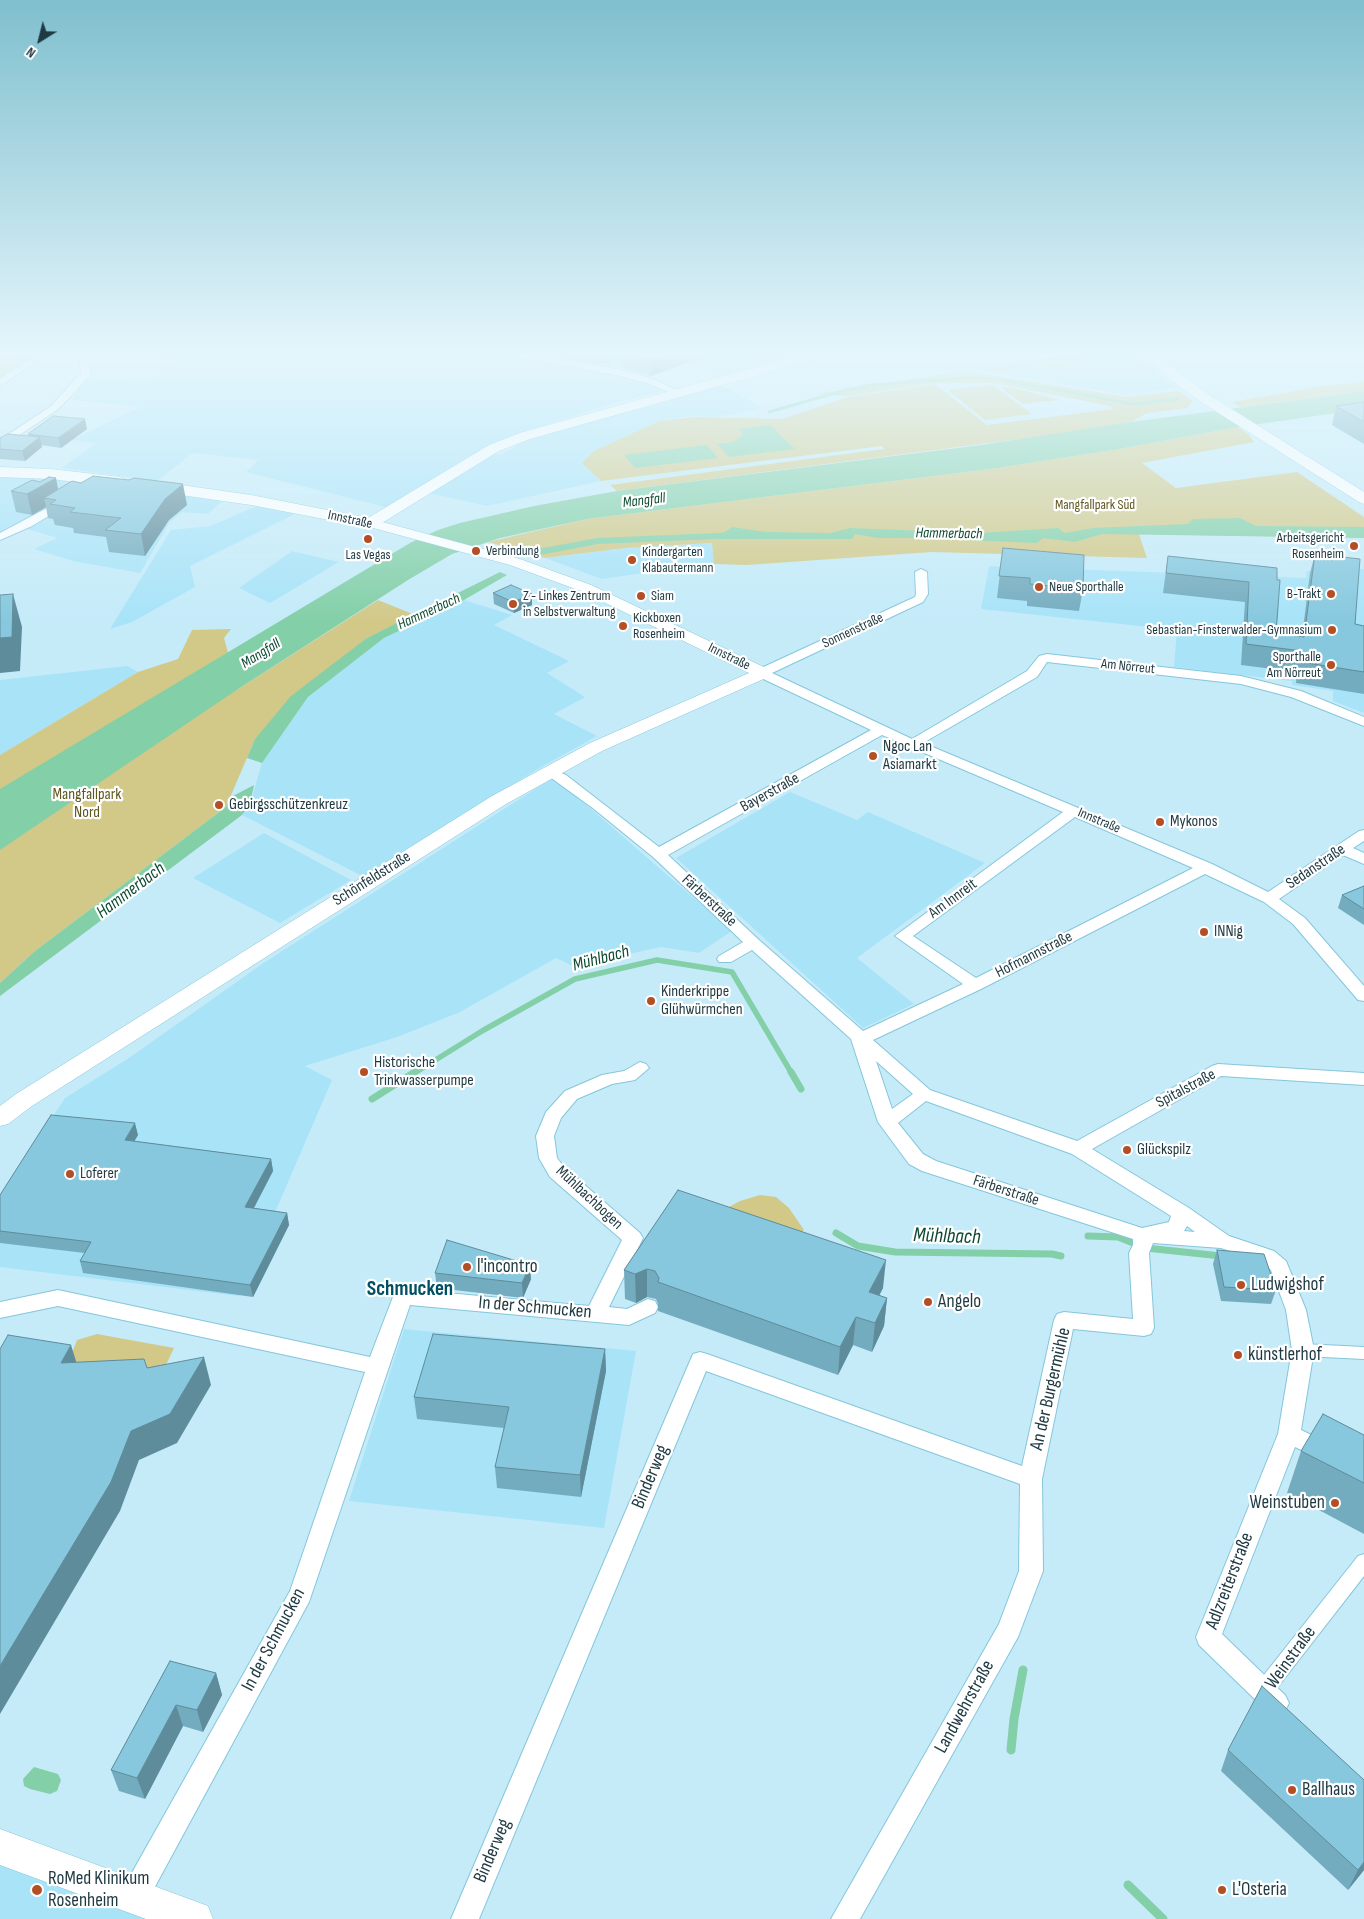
<!DOCTYPE html>
<meta charset="utf-8">
<style>
body{margin:0}
#map{position:relative;width:1364px;height:1919px;overflow:hidden;background:#c5ebf9;font-family:"Sofia Sans Condensed",sans-serif}
canvas{display:block}
.north{position:absolute;left:15px;top:15px;width:50px;height:50px;-webkit-text-stroke:4px #fff;paint-order:stroke;rotate:216deg;font-size:14px;font-weight:700;line-height:20px;text-align:center;color:#1e3942}
.north::after{content:'';display:block;margin:auto;width:18px;height:22px;background:#1e3942;clip-path:polygon(50% 0,100% 100%,50% 72%,0 100%)}
</style>
<div id="map">
<canvas width="1364" height="1919"></canvas>
<div class="north">N</div>
</div>
<script>
const context = document.querySelector('canvas').getContext('2d');
context.lineJoin = 'round';
function fillPath(path, color) { context.fillStyle = color; context.fill(path, 'evenodd'); }
const toPath = rows => new Path2D(rows.map(r => 'M' + r).join(''));
function strokePath(path, color, width, dash) { context.strokeStyle = color; context.lineWidth = width; context.lineCap = dash ? 'butt' : 'round'; context.setLineDash(dash || []); context.stroke(path); }
function drawText(font, color, halo, rows, align = 'center') {
  context.font = font + ' "Sofia Sans Condensed",sans-serif'; context.lineWidth = 4.5; context.setLineDash([]); context.textBaseline = 'middle'; context.strokeStyle = halo; context.fillStyle = color; for (const [text, x, y, turn = 0] of rows) {
    context.save(); context.translate(x, y); context.rotate((+turn || 0) * Math.PI / 180); context.textAlign = isNaN(turn) ? turn : align; if (halo) context.strokeText(text, 0, 0); context.fillText(text, 0, 0); context.restore();
  }
}
const built = toPath([
 [94,353,807,353,720,376,687,363,643,379,668,389,597,408,518,434,485,450,501,455,530,438,720,385,760,406,758,409,717,417,691,416,660,421,583,463,601,481,487,506,428,493,389,508,246,472,258,460,193,453,157,481,61,468,97,443,72,440,140,407,72,400,86,380,156,378,176,361],
 [1071,353,1129,353,1179,388,1127,395,974,370],
 [2,477,43,478,222,501,208,514,182,512,170,522,140,573,73,561,34,549,57,538,17,526,0,533,0,478],
 [257,506,295,514,190,566,195,587,132,622,110,629,171,530,210,526],
 [712,543,714,563,602,579,545,558,625,548],
 [292,551,339,562,270,603,239,588],
 [989,566,1306,578,1307,571,1364,569,1364,713,1333,701,1333,691,1292,685,1292,681,1174,667,1177,630,981,609],
 [464,600,512,615,494,625,569,661,547,673,585,697,554,714,597,736,536,770,364,877,242,815,250,804,262,763,308,697,384,638],
 [127,666,138,672,0,755,0,680],
 [554,777,732,931,699,953,661,947,573,966,556,958,460,1012,397,1037,305,1066,332,1080,239,1296,0,1267,0,1198,65,1098,129,1058,265,962],
 [790,792,857,820,868,812,985,863,857,958,914,1004,863,1028,676,858],
 [264,833,351,880,280,923,193,878],
 [404,1329,636,1351,604,1528,349,1501],
 [0,1861,147,1919,0,1919]
]);
const green = toPath([
 [0,353,43,353,0,382],
 [1069,355,1086,363,1052,369,1040,364,996,372,991,369],
 [964,371,1127,397,1178,391,1193,401,1187,408,1147,413,1131,422,1043,436,617,491,610,485,884,449,882,446,601,481,582,463,594,451,660,421,695,417,782,419,848,397,935,384,987,425,1113,409,1110,406,995,383,935,383,846,396,814,394],
 [1364,382,1364,391,1241,407,1232,402,1322,386],
 [993,385,1032,414,985,420,948,390],
 [1010,387,1060,400,1023,404,1001,388],
 [1238,427,1249,435,1254,442,1142,463,1176,488,1297,472,1364,517,1364,538,1139,534,1147,558,932,552,747,565,714,564,712,543,625,548,545,558,488,542,587,519,997,468,1119,449],
 [378,600,415,615,367,638,255,739,226,807,35,951,0,983,0,755,138,672,178,659,192,630,231,629,224,638,238,689],
 [760,1195,776,1197,789,1208,804,1230,796,1238,725,1209,740,1201],
 [97,1334,174,1348,165,1367,158,1377,67,1365,77,1340]
]);
const water = toPath([
 [1364,391,1364,409,1238,427,1119,449,997,468,587,519,500,538,452,554,408,580,238,689,0,850,0,789,410,543,438,530,460,523,534,506,617,491,981,445,1131,422],
 [770,425,795,449,729,457,717,444,733,442,743,435,739,429],
 [707,445,718,458,635,468,624,455],
 [1240,518,1256,526,1364,527,1364,538,1102,534,1075,542,1043,538,1037,543,919,538,878,538,855,534,852,539,716,539,598,544,540,555,531,553,538,549,597,538,719,533,725,532,732,527,766,532,831,533,850,528,979,533,1058,528,1065,533,1093,528,1188,524,1193,519],
 [500,572,507,575,464,600,384,638,308,697,262,763,247,758,255,739,291,696,367,638],
 [254,785,250,804,242,815,0,996,0,983,35,951,226,807,229,798],
 [34,1767,58,1774,61,1780,57,1791,50,1794,30,1789,24,1786,23,1779]
]);
const streamFar3 = toPath([
 [769,412,846,390,871,385,968,378,998,379,1133,404,1178,399]
]);
const streamFar2 = toPath([
 [413,1074,482,1031,575,979,657,960,732,972,792,1074]
]);
const streamFar1 = toPath([
 [791,1072,801,1089],
 [372,1099,415,1072],
 [836,1233,858,1246,895,1252,1052,1254,1061,1256],
 [1088,1236,1118,1237,1146,1248,1221,1256]
]);
const stream = toPath([
 [1011,1750,1014,1719,1023,1670],
 [1128,1885,1163,1919]
]);
const pedestrian = toPath([
 [1303,1344,1364,1347,1364,1359,1303,1356,1297,1354,1295,1350,1297,1346,1303,1344],
 [1364,1554,1364,1576,1270,1697,1263,1700,1256,1697,1253,1691,1256,1685,1358,1556,1364,1554]
]);
const minor = toPath([
 [39,353,49,353,0,386,0,379,39,353],
 [79,353,87,353,91,373,75,392,57,410,0,448,0,440,51,406,81,373,79,353],
 [511,353,530,353,621,370,653,379,683,393,678,396,647,383,620,376,515,356,511,353],
 [66,498,71,501,70,503,32,526,0,540,0,533,66,498],
 [921,569,927,572,928,594,923,602,772,673,912,739,1027,671,1039,656,1047,654,1241,676,1301,691,1364,717,1364,726,1291,697,1241,684,1047,662,1037,677,923,743,1212,864,1268,892,1359,831,1364,830,1364,841,1353,848,1364,853,1364,864,1343,855,1279,899,1305,918,1364,986,1364,1001,1358,1000,1293,924,1264,902,1205,874,981,989,873,1040,930,1090,1077,1141,1212,1066,1218,1064,1364,1073,1364,1085,1221,1076,1092,1149,1189,1208,1229,1236,1274,1251,1286,1261,1306,1310,1314,1350,1301,1430,1364,1460,1364,1480,1295,1447,1222,1634,1285,1695,1289,1703,1285,1711,1276,1715,1267,1711,1199,1645,1196,1637,1278,1434,1292,1350,1286,1310,1271,1270,1260,1261,1221,1248,1153,1243,1149,1253,1154,1328,1151,1334,1144,1336,1073,1329,1042,1479,1043,1571,1018,1637,860,1919,831,1919,999,1624,1019,1571,1020,1484,706,1371,479,1919,451,1919,693,1354,700,1352,707,1354,1022,1466,1054,1320,1057,1314,1064,1312,1133,1319,1129,1253,1133,1245,1133,1239,922,1171,909,1164,878,1122,851,1039,752,950,731,962,719,962,717,959,719,956,743,942,653,857,594,809,543,772,550,768,566,775,659,847,871,730,757,676,756,673,757,670,915,597,916,594,915,572,921,569],
 [882,735,1063,812,895,936,963,984,863,1031,759,940,668,855,882,735],
 [1075,817,1193,868,976,978,913,936,1075,817],
 [876,1061,913,1094,892,1109,876,1061],
 [926,1101,1072,1154,1171,1216,1169,1222,1142,1228,936,1161,923,1154,898,1123,926,1101],
 [1187,1226,1195,1232,1184,1231,1187,1226],
 [640,1062,646,1064,649,1068,635,1080,612,1084,577,1099,561,1118,554,1136,557,1158,564,1167,640,1233,643,1238,609,1307,627,1309,648,1299,655,1301,658,1307,655,1313,629,1325,410,1305,309,1602,144,1907,134,1911,124,1907,120,1897,124,1887,290,1591,365,1372,58,1306,0,1318,0,1302,58,1290,370,1357,393,1297,396,1292,403,1289,589,1306,622,1240,550,1177,539,1158,536,1136,546,1112,565,1091,602,1075,624,1071,640,1062]
]);
const tertiary = toPath([
 [371,519,520,559,591,585,768,669,770,673,768,677,602,751,506,804,32,1106,8,1124,0,1126,0,1106,16,1094,492,796,590,743,749,673,581,591,510,565,366,526,364,523,366,520,371,519],
 [0,1829,208,1906,213,1919,146,1919,0,1865,0,1829]
]);
const secondary = toPath([
 [806,353,827,353,826,356,530,439,499,451,377,526,371,528,251,505,153,491,148,489,145,486,148,483,153,481,251,495,368,518,489,445,520,433,806,353],
 [1145,353,1158,353,1178,372,1211,396,1364,492,1364,504,1359,502,1201,402,1168,378,1145,353],
 [0,467,51,469,120,477,125,479,128,482,125,485,120,487,51,479,0,477,0,467]
]);
const wall = toPath([
 [546,353,702,353,702,357,651,376,621,367,620,356,606,364,574,359],
 [742,353,766,353,751,357],
 [1364,402,1364,444,1332,425,1336,406],
 [87,429,61,448,41,445,42,447,25,461,0,459,0,438,28,436,28,434],
 [58,489,187,505,169,520,145,556,109,552,106,537,74,533,73,528,55,525,53,519,48,518,46,507,32,515,16,512,11,491],
 [1003,548,1083,589,1079,611,1027,606,1027,601,997,598],
 [1315,554,1355,624,1364,626,1364,694,1296,683,1297,672,1241,665,1245,602,1163,593,1168,556,1277,568,1276,633,1302,637,1310,573],
 [493,593,532,594,532,605,514,613,494,604],
 [1364,886,1364,925,1338,908,1342,895],
 [138,1135,134,1141,271,1159,273,1171,254,1208,287,1213,289,1225,253,1297,83,1273,80,1261,85,1253,0,1243,0,1195],
 [678,1190,883,1288,879,1295,887,1298,884,1326,872,1352,853,1345,838,1375,658,1311,658,1304,656,1299,647,1297,636,1303,625,1299,624,1270],
 [1217,1250,1276,1290,1271,1304,1221,1301,1213,1264],
 [435,1273,531,1279,523,1298,437,1288],
 [605,1349,606,1371,581,1497,497,1488,495,1467,504,1428,417,1419,414,1397],
 [1364,1435,1364,1534,1287,1493,1301,1451],
 [170,1661,216,1673,222,1695,203,1732,183,1726,145,1799,119,1791,111,1770],
 [1228,1750,1364,1870,1348,1890,1221,1771]
]);
const shadedWall = toPath([
 [605,353,620,353,620,356,606,364],
 [668,353,702,353,702,357,651,376,651,359],
 [751,353,766,353,751,357],
 [85,419,87,429,61,448,58,438],
 [40,437,42,447,25,461,22,451],
 [56,478,60,499,44,498,46,507,32,515,27,494],
 [183,484,187,505,169,520,145,556,141,534,165,499],
 [13,594,22,627,20,671,0,673,0,638],
 [532,594,532,605,514,613,513,602],
 [135,1123,138,1135,128,1152,125,1140],
 [271,1159,273,1171,248,1219,245,1207],
 [287,1213,289,1225,253,1297,250,1285],
 [886,1260,883,1288,867,1320,869,1292],
 [530,1265,531,1279,523,1298,522,1283],
 [647,1269,647,1297,636,1303,635,1274],
 [887,1298,884,1326,872,1352,875,1323],
 [856,1317,853,1345,838,1375,840,1347],
 [71,1345,80,1374,61,1363],
 [605,1349,606,1371,581,1497,580,1475],
 [204,1357,211,1385,177,1443,139,1460,120,1511,0,1714,0,1666,131,1431],
 [216,1673,222,1695,203,1732,197,1710],
 [176,1705,183,1726,145,1799,137,1778],
 [1364,1862,1364,1870,1348,1890,1358,1870]
]);
const building = toPath([
 [629,353,668,353,651,359,629,353],
 [1364,402,1364,422,1336,406,1364,402],
 [53,416,85,419,58,438,28,434,53,416],
 [7,434,40,437,22,451,0,449,0,438,7,434],
 [93,476,129,480,134,478,183,484,165,499,141,534,105,530,121,518,70,512,75,508,50,504,56,500,44,498,72,481,81,483,93,476],
 [49,477,56,478,27,494,11,491,32,480,40,482,49,477],
 [1003,548,1084,555,1083,589,1030,584,1030,578,999,576,1003,548],
 [1315,554,1360,559,1355,624,1364,626,1364,672,1301,662,1302,651,1246,644,1249,582,1166,573,1168,556,1277,568,1277,580,1280,580,1276,633,1304,637,1315,554],
 [511,585,532,594,513,602,493,593,511,585],
 [13,594,12,637,0,638,0,595,13,594],
 [1364,886,1364,909,1342,895,1364,886],
 [51,1115,135,1123,125,1140,271,1159,245,1207,287,1213,250,1285,80,1261,91,1242,0,1231,0,1195,51,1115],
 [678,1190,886,1260,869,1292,887,1298,875,1323,856,1317,840,1347,658,1282,659,1278,655,1271,647,1269,635,1274,624,1270,678,1190],
 [447,1240,530,1265,522,1283,435,1273,447,1240],
 [1217,1250,1264,1254,1276,1290,1224,1287,1217,1250],
 [433,1334,605,1349,580,1475,495,1467,509,1407,414,1397,433,1334],
 [8,1335,71,1345,61,1363,144,1359,147,1368,204,1357,170,1414,131,1431,111,1482,0,1666,0,1349,8,1335],
 [1323,1414,1364,1435,1364,1483,1301,1451,1323,1414],
 [170,1661,216,1673,197,1710,176,1705,137,1778,111,1770,170,1661],
 [1262,1686,1364,1780,1364,1862,1358,1870,1228,1750,1262,1686]
]);
const markers = [
 [368,539,5,"#b44e24"],
 [1354,546,5,"#b44e24"],
 [476,551,5,"#b44e24"],
 [632,560,5,"#b44e24"],
 [1039,587,5,"#b44e24"],
 [1331,594,5,"#b44e24"],
 [641,596,5,"#b44e24"],
 [513,604,5,"#b44e24"],
 [623,626,5,"#b44e24"],
 [1332,630,5,"#b44e24"],
 [1331,665,5,"#b44e24"],
 [873,756,5,"#b44e24"],
 [219,805,5,"#b44e24"],
 [1160,822,5,"#b44e24"],
 [1204,932,5,"#b44e24"],
 [651,1001,5,"#b44e24"],
 [364,1072,5,"#b44e24"],
 [1127,1150,5,"#b44e24"],
 [70,1174,5,"#b44e24"],
 [467,1267,5,"#b44e24"],
 [1241,1285,5,"#b44e24"],
 [928,1302,5,"#b44e24"],
 [1238,1355,5,"#b44e24"],
 [1335,1503,5,"#b44e24"],
 [1292,1790,5,"#b44e24"],
 [37,1890,6,"#b44e24"],
 [1222,1890,5,"#b44e24"]
];
const farParknames = [
 ["Mangfallpark Süd",1095,505]
];
const farStreetnames = [
 ["Innstraße",350,520,12],
 ["Sonnenstraße",853,631,-25],
 ["Innstraße",729,657,26],
 ["Am Nörreut",1128,667,6],
 ["Innstraße",1099,821,23]
];
const farPoinames = [
 ["Arbeitsgericht",1344,538,"right"],
 ["Rosenheim",1344,554,"right"],
 ["Verbindung",486,551],
 ["Kindergarten",642,552],
 ["Klabautermann",642,568],
 ["Las Vegas",368,555,"center"],
 ["Neue Sporthalle",1049,587],
 ["B-Trakt",1321,594,"right"],
 ["Z - Linkes Zentrum",523,596],
 ["in Selbstverwaltung",523,612],
 ["Siam",651,596],
 ["Kickboxen",633,618],
 ["Rosenheim",633,634],
 ["Sebastian-Finsterwalder-Gymnasium",1322,630,"right"],
 ["Sporthalle",1321,657,"right"],
 ["Am Nörreut",1321,673,"right"]
];
const farWaternames = [
 ["Mangfall",644,501,-7],
 ["Hammerbach",949,534,1],
 ["Hammerbach",429,612,-25],
 ["Mangfall",261,654,-32]
];
const poiNames = [
 ["Ngoc Lan",883,747],
 ["Asiamarkt",883,765],
 ["Gebirgsschützenkreuz",229,805],
 ["Mykonos",1170,822],
 ["INNig",1214,932],
 ["Kinderkrippe",661,992],
 ["Glühwürmchen",661,1010],
 ["Historische",374,1063],
 ["Trinkwasserpumpe",374,1081],
 ["Glückspilz",1137,1150],
 ["Loferer",80,1174]
];
const streetNames = [
 ["Bayerstraße",770,793,-29],
 ["Sedanstraße",1316,867,-34],
 ["Schönfeldstraße",372,879,-32],
 ["Am Innreit",953,899,-36],
 ["Färberstraße",709,901,43],
 ["Hofmannstraße",1034,955,-27],
 ["Spitalstraße",1186,1089,-28],
 ["Färberstraße",1006,1191,18],
 ["Mühlbachbogen",589,1198,43]
];
const parkNames = [
 ["Mangfallpark",87,795],
 ["Nord",87,813]
];
const waterNames = [
 ["Hammerbach",131,891,-37],
 ["Mühlbach",601,959,-15]
];
const nearPoinames = [
 ["l'incontro",477,1267],
 ["Ludwigshof",1251,1285],
 ["Angelo",938,1302],
 ["künstlerhof",1248,1355],
 ["Weinstuben",1325,1503,"right"],
 ["Ballhaus",1302,1790],
 ["RoMed Klinikum",48,1879],
 ["Rosenheim",48,1901],
 ["L'Osteria",1232,1890]
];
const nearStreetnames = [
 ["In der Schmucken",535,1308,5],
 ["An der Burgermühle",1051,1389,-77],
 ["Binderweg",651,1477,-67],
 ["Adlzreiterstraße",1230,1581,-69],
 ["In der Schmucken",274,1640,-62],
 ["Weinstraße",1291,1658,-54],
 ["Landwehrstraße",965,1707,-61],
 ["Binderweg",493,1851,-67]
];
const nearWaternames = [
 ["Mühlbach",947,1237,2]
];
const nearNeighbourhoodnames = [
 ["Schmucken",410,1290]
];
fillPath(built, '#a8e3f8');
fillPath(green, '#d2c988');
fillPath(water, '#83cfa8');
strokePath(streamFar3, '#83cfa8', 3);
strokePath(streamFar2, '#83cfa8', 5.5);
strokePath(streamFar1, '#83cfa8', 7);
strokePath(stream, '#83cfa8', 9);
strokePath(pedestrian, '#84c6dc', 2);
strokePath(minor, '#84c6dc', 2);
strokePath(tertiary, '#84c6dc', 1);
strokePath(secondary, '#84c6dc', 1);
fillPath(pedestrian, '#fff');
fillPath(minor, '#fff');
fillPath(tertiary, '#fff');
fillPath(secondary, '#fff');
fillPath(wall, '#74acbf');
fillPath(shadedWall, '#5e8c9b');
fillPath(building, '#87c8de');
strokePath(building, '#5e8c9b', 1);
const sky = context.createLinearGradient(0, 0, 0, 622);
sky.addColorStop(0, '#7fbfce');
sky.addColorStop(0.57, '#e5f6fc');
sky.addColorStop(1, '#e5f6fc00');
context.fillStyle = sky;
context.fillRect(0, 0, 1364, 622);
for (const [x, y, r, color] of markers) { const dot = new Path2D(); dot.arc(x, y, r, 0, 2 * Math.PI); context.fillStyle = color; context.fill(dot); strokePath(dot, '#fff', 2); }
drawText('14px', '#605821', '#fff', farParknames);
drawText('14px', '#1e3942', '#fff', farStreetnames);
drawText('14px', '#1e3942', '#fff', farPoinames, 'left');
drawText('italic 15px', '#0d4a31', '#fff', farWaternames);
drawText('16px', '#1e3942', '#fff', poiNames, 'left');
drawText('16px', '#1e3942', '#fff', streetNames);
drawText('16px', '#605821', '#fff', parkNames);
drawText('italic 18px', '#0d4a31', '#fff', waterNames);
drawText('19px', '#1e3942', '#fff', nearPoinames, 'left');
drawText('19px', '#1e3942', '#fff', nearStreetnames);
drawText('italic 21px', '#0d4a31', '#fff', nearWaternames);
drawText('bold 21px', '#004f62', '#fff', nearNeighbourhoodnames);
</script>
